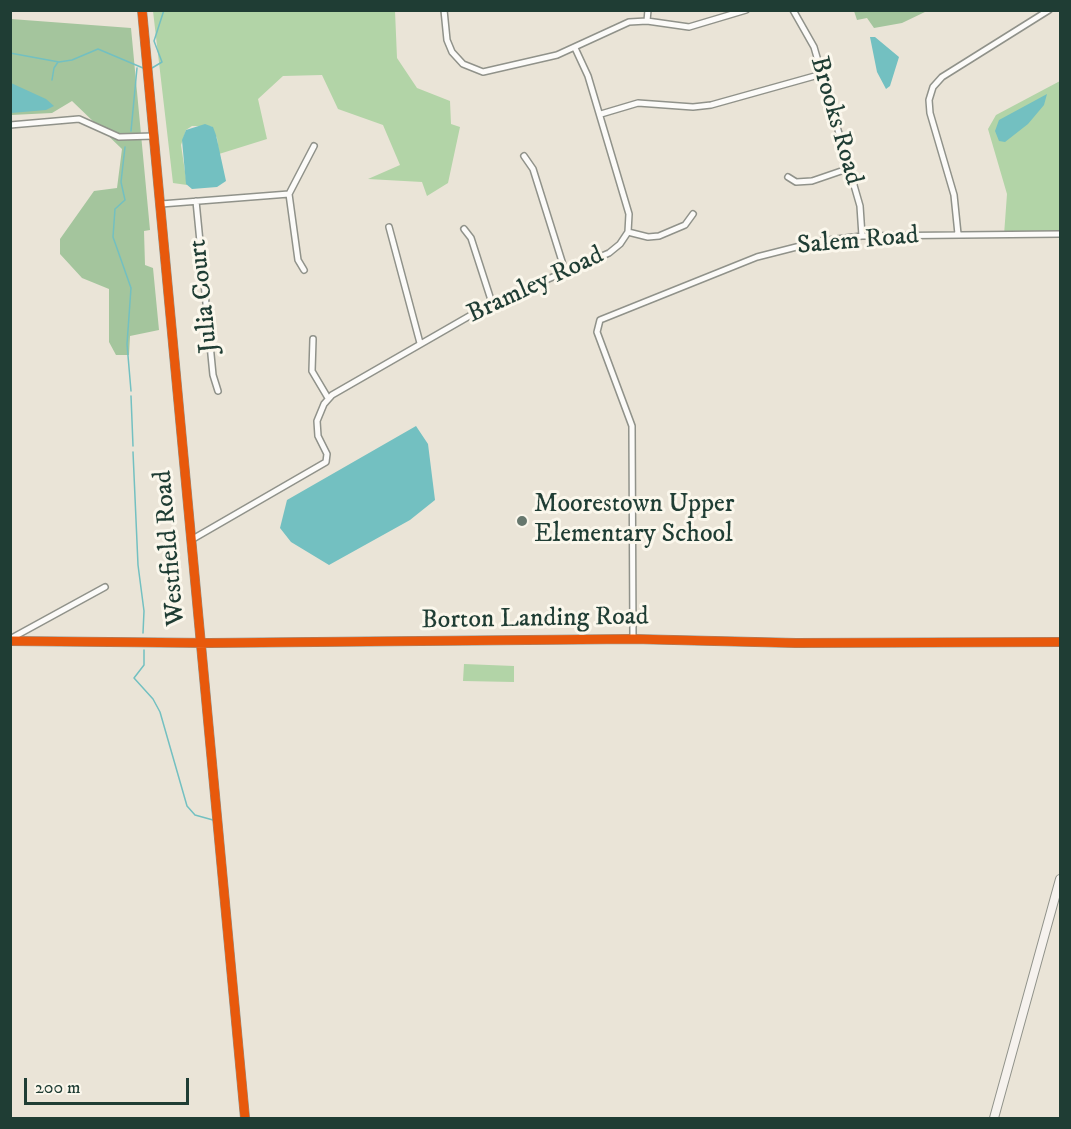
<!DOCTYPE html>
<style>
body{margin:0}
#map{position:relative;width:1071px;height:1129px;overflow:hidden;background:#eae4d7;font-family:"IM FELL DW Pica",serif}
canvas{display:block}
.frame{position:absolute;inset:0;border:12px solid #1f3d34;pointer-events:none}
.scale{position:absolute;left:24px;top:1078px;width:165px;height:27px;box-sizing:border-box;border:3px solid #1f3d34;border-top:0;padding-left:8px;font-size:18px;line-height:21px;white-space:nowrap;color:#1f3d34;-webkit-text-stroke:4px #fbf7ec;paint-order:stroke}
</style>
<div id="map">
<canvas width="1071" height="1129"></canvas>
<div class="frame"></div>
<div class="scale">200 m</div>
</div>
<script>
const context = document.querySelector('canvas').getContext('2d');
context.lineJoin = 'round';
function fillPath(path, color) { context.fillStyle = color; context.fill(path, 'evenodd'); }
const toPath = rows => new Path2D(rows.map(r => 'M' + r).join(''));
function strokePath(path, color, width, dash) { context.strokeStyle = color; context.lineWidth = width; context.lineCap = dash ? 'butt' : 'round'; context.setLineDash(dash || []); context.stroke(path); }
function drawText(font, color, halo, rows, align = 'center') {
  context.font = font + ' "IM FELL DW Pica",serif'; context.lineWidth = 6; context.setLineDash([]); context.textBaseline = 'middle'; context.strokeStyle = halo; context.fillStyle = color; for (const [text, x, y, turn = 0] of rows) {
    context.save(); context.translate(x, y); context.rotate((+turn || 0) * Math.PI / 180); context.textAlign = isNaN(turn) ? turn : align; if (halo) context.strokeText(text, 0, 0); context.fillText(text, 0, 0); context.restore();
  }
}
const green = toPath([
 [153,11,395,11,397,58,417,88,450,101,451,124,460,127,448,183,427,196,422,182,368,179,400,165,383,125,338,109,322,75,283,76,258,99,267,139,219,154,217,138,211,126,192,126,186,130,181,145,187,185,173,183],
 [1060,81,1060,235,1004,235,1007,194,988,129,996,115],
 [464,664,514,666,514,682,463,681]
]);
const forest = toPath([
 [854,11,854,10,927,11,902,23,874,28,867,18,857,20],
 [11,19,131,28,150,230,144,231,145,265,153,268,159,330,130,336,129,355,116,355,109,342,109,289,82,278,60,254,60,239,94,191,117,188,122,149,72,101,52,113,11,115]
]);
const water = toPath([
 [870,37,875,37,899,57,890,86,886,89,877,72],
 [11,83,46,99,54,106,46,110,11,113],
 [1047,94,1044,105,1028,124,1005,142,999,141,995,131,999,120],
 [205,124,213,127,216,135,226,181,217,187,192,189,186,184,182,140,186,130],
 [416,426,428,444,435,500,410,520,329,565,291,542,280,528,287,500]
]);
const stream = toPath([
 [10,53,59,62,72,60,98,49,143,68],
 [152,68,162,62,154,41,164,10],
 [52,80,54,68,58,62],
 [131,131,137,68],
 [125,147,121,182,125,200,115,209,113,237,131,288,127,344,131,391],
 [131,396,133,446],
 [133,452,138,565,144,611,143,633],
 [144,650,144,665,134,678,153,699,160,712,187,806,195,815,213,820]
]);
const street = toPath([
 [444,10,447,40,452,52,463,64,483,72,557,55,629,22,647,21,689,27,746,10],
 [793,10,814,47,860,206,862,236],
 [647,21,648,10],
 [601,114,638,103,693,107,711,105,822,74],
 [10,125,79,119,119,137,154,136],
 [524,156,533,169,565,271],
 [788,177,796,182,812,181,850,168],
 [289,194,298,260,304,270],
 [196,201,213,375,218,391],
 [161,204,289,194,314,146],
 [389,227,420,343],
 [464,229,471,238,492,303],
 [628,232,648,237,659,236,685,225,693,214],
 [958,234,954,195,930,113,929,100,933,87,942,77,1049,10],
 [313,339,312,371,328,398],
 [191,540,326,462,327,454,318,436,317,421,324,404,332,395,492,303,609,253,620,244,628,232,629,214,588,76,575,48],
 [10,639,105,587],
 [633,639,632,426,597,332,600,320,757,257,820,241,862,236,1060,234]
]);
const secondary = toPath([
 [142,10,245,1118],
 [10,641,209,643,633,639,796,643,1060,642],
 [994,1118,1060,879]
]);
const cycleway = toPath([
 [142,10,245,1118],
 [10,641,209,643,633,639,796,643,1060,642]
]);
const markers = [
 [522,521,6,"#66776d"]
];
const streetNames = [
 ["Brooks Road",835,121,74],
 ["Salem Road",858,242,-5],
 ["Bramley Road",536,286,-25],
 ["Julia Court",205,296,-96],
 ["Westfield Road",171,548,-95],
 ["Borton Landing Road",535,620,-1]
];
const poiNames = [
 ["Moorestown Upper",534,506],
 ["Elementary School",534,536]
];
fillPath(green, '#b2d4a7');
fillPath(forest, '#a4c59d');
fillPath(water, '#73c0c1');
strokePath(stream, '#73c0c1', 1.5);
strokePath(street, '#90928a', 8);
strokePath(secondary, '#90928a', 10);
strokePath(street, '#fcfbf9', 5);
strokePath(secondary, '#f6f2ee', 8);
strokePath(cycleway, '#e8590c', 9);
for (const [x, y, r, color] of markers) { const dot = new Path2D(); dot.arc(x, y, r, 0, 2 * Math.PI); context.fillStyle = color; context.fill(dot); strokePath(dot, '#fbf7ec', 2); }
drawText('26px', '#1f3d34', '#fbf7ec', streetNames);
drawText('26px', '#1f3d34', '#fbf7ec', poiNames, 'left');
</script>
